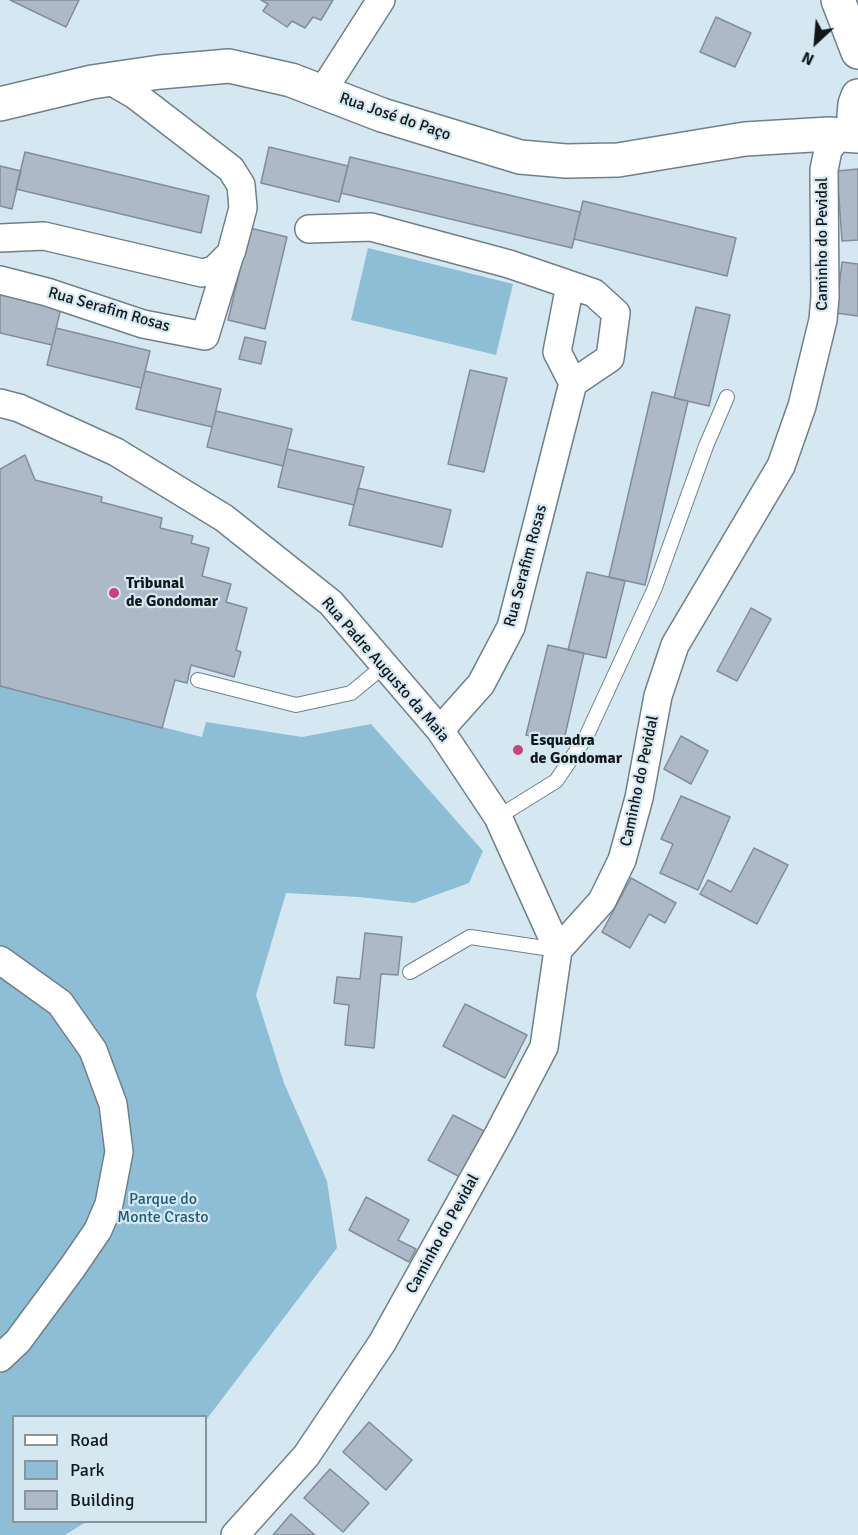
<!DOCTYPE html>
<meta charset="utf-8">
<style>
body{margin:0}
#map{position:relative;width:858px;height:1535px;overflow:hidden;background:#d5e8f2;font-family:Signika,sans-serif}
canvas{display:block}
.legend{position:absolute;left:12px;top:1415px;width:195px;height:108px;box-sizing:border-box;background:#d5e8f2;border:2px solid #87959c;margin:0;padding:8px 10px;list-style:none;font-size:18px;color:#11181b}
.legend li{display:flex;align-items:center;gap:12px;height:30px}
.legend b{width:30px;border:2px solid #87959c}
.north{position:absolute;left:786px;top:12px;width:60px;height:60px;-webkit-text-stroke:4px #d5e8f2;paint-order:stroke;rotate:206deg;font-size:16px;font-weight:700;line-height:24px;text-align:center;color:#11181b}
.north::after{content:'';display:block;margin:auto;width:21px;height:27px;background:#11181b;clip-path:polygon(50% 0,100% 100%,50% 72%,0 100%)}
</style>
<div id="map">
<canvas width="858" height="1535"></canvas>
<ul class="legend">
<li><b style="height:8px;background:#fff"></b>Road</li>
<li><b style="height:16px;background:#8dbed6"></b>Park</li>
<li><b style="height:16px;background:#aeb9c8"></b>Building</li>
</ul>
<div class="north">N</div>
</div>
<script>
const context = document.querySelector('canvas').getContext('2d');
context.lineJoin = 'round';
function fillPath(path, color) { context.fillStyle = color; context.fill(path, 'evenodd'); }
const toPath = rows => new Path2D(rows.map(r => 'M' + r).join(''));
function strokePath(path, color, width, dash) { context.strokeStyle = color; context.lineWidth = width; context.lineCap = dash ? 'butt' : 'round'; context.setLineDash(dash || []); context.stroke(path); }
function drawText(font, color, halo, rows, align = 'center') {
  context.font = font + ' Signika,sans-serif'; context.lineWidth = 4.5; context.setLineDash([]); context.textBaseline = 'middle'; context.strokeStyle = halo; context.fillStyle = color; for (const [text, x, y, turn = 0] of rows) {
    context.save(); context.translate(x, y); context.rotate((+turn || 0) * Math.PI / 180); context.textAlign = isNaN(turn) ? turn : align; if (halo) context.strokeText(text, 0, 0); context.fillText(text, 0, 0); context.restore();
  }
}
const green = toPath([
 [368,248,513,284,496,355,351,320],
 [0,686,202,737,206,722,302,737,371,724,483,851,469,883,414,903,359,897,286,893,256,995,284,1083,327,1181,337,1248,206,1420,206,1416,14,1416,14,1522,86,1522,65,1535,0,1535]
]);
const building = toPath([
 [10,0,79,0,66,27,10,0],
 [261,0,333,0,321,20,313,17,305,28,292,21,287,27,263,11,268,4,261,0],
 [716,17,751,33,735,67,700,52,716,17],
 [269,147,348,166,339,202,261,183,269,147],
 [25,152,209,196,201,233,16,189,25,152],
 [350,157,580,212,572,248,341,193,350,157],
 [0,166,21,171,12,209,0,206,0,166],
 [858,169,858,240,842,241,837,171,858,169],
 [583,201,736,238,727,276,574,239,583,201],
 [250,228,287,237,265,329,228,320,250,228],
 [842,262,858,264,858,316,836,313,842,262],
 [0,293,61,308,52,345,0,333,0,293],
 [696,307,730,315,709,406,674,398,696,307],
 [56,328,150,351,141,388,47,365,56,328],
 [245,337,266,342,261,364,239,359,245,337],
 [470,370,507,378,484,472,448,464,470,370],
 [145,371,221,389,212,427,136,409,145,371],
 [652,392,688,401,645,585,609,577,652,392],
 [216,411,292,429,283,466,207,447,216,411],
 [287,449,364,467,354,505,278,487,287,449],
 [25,455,35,480,102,497,101,502,162,518,160,528,193,536,191,543,209,548,202,576,231,584,226,602,247,608,236,650,241,652,234,677,191,665,187,683,175,680,162,728,0,686,0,469,25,455],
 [358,488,451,510,442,547,349,525,358,488],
 [587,572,625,581,606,658,568,650,587,572],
 [751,608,771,619,737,681,717,671,751,608],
 [548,645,584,653,563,744,526,735,548,645],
 [681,736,708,751,691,784,664,769,681,736],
 [681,796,730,817,698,890,660,873,673,844,661,839,681,796],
 [754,848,788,865,757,924,700,894,708,880,731,892,754,848],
 [631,878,676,903,665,923,649,914,630,948,602,932,631,878],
 [365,933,402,937,398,975,381,974,374,1048,345,1045,349,1005,334,1003,337,977,360,979,365,933],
 [465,1004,527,1035,505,1078,443,1046,465,1004],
 [453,1115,484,1131,460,1177,428,1160,453,1115],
 [366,1197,409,1220,398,1240,416,1249,409,1262,349,1230,366,1197],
 [369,1422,412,1460,386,1490,343,1452,369,1422],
 [330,1469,369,1503,343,1532,304,1498,330,1469],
 [291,1514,315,1535,273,1535,291,1514]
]);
const service = toPath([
 [198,680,296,705,351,693,385,665],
 [498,817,556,781,586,737,654,590,706,446,727,397],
 [410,972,470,937,558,950]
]);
const minor = toPath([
 [322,92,381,0],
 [309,229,371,227,509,264,594,293,616,313,610,358,573,383,511,627,481,684,440,730],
 [0,238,44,236,202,273,214,270,231,253,243,208,241,185,231,169,135,95,109,80],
 [0,280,47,292,143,324,205,336,230,254],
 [570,285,557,352,573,383],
 [0,403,19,408,116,452,224,518,331,603,440,730,498,817,558,950],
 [0,960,60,1003,93,1050,113,1104,119,1152,109,1204,98,1230,72,1268,18,1341,0,1358],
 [235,1535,306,1456,382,1343,499,1133,544,1047,558,950,602,901,622,860,639,798,658,696,675,645,781,466,802,406,823,320,825,297,824,170,828,150,840,134]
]);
const tertiary = toPath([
 [0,104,92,82,160,72,229,66,291,80,382,115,520,157,566,161,618,160,745,139,829,134,858,136]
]);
const secondary = toPath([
 [838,0,858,52],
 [858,96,855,104,854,116,858,130]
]);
const markers = [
 [114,593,6,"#cc4178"],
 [518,750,6,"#cc4178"]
];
const streetNames = [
 ["Rua José do Paço",395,117,19],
 ["Caminho do Pevidal",823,244,-90],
 ["Rua Serafim Rosas",109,310,16],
 ["Rua Serafim Rosas",526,566,-75],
 ["Rua Padre Augusto da Maia",385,670,49],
 ["Caminho do Pevidal",640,781,-78],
 ["Caminho do Pevidal",443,1234,-61]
];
const poiNames = [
 ["Tribunal",126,584],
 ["de Gondomar",126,602],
 ["Esquadra",530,741],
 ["de Gondomar",530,759]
];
const parkNames = [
 ["Parque do",163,1200],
 ["Monte Crasto",163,1218]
];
fillPath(green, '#8dbed6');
fillPath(building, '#aeb9c8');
strokePath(building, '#828c9a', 1.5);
strokePath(service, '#6f8088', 16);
strokePath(minor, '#6f8088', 30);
strokePath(tertiary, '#6f8088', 36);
strokePath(secondary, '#6f8088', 36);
strokePath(service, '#fff', 14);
strokePath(minor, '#fff', 27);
strokePath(tertiary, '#fff', 33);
strokePath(secondary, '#fff', 33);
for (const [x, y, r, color] of markers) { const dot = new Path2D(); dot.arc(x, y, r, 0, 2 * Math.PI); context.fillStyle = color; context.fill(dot); strokePath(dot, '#d5e8f2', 2); }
drawText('16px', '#11181b', '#d5e8f2', streetNames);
drawText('bold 16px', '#11181b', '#d5e8f2', poiNames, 'left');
drawText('16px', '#1d5d77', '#d5e8f2', parkNames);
</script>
